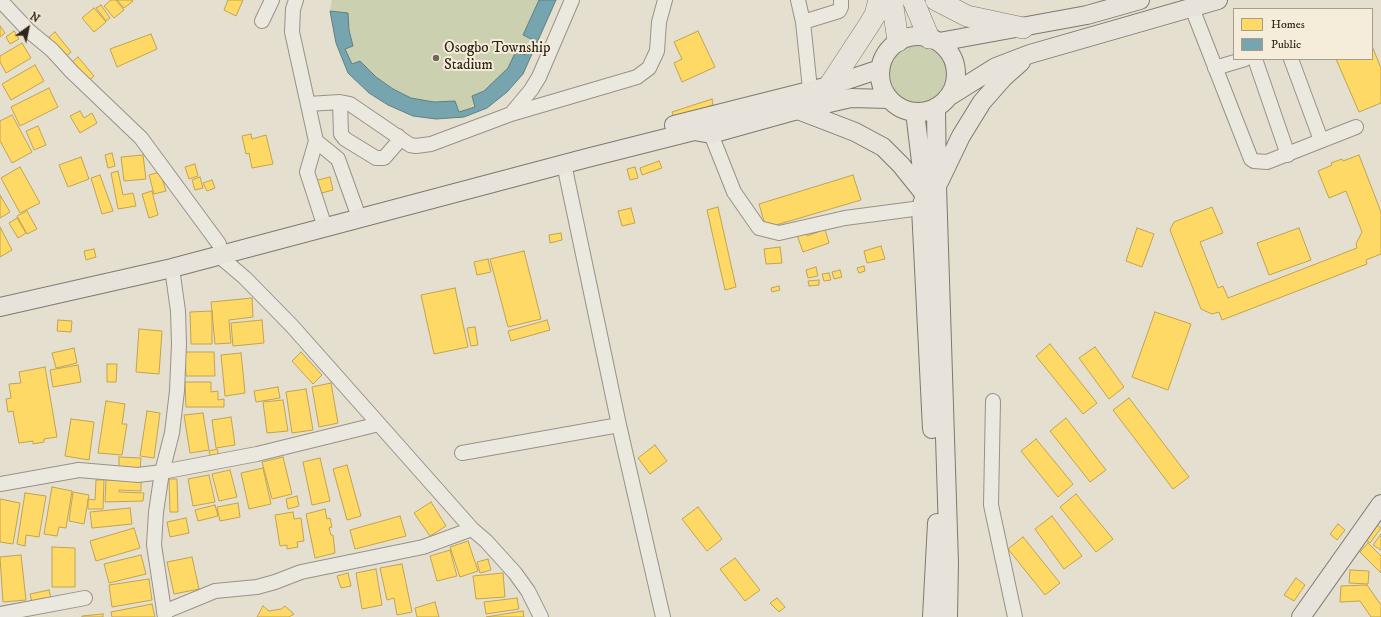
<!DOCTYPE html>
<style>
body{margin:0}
#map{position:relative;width:1381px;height:617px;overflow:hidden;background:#e5dfcf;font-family:"IM FELL DW Pica",serif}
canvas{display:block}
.legend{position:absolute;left:1233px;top:8px;width:140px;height:52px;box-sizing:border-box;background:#f5edd9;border:1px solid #a79d8d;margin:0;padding:5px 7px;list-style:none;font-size:12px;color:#31251a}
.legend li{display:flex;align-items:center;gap:8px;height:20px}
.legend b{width:20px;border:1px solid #a79d8d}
.north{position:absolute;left:8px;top:8px;width:40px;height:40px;-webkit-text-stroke:3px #f5edd9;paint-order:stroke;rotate:33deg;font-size:11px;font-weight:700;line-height:16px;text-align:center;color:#31251a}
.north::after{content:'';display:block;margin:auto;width:14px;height:18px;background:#31251a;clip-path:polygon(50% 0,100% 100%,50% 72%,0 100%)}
</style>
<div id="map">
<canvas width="1381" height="617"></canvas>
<ul class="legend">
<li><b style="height:11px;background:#ffd966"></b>Homes</li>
<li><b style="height:11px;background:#76a5af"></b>Public</li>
</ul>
<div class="north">N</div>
</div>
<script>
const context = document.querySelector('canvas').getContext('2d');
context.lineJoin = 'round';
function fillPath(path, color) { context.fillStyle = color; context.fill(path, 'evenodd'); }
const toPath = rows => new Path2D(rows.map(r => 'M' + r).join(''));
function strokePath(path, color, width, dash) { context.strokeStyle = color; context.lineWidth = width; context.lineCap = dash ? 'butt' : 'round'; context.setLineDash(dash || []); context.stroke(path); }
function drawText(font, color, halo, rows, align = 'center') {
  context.font = font + ' "IM FELL DW Pica",serif'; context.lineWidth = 4; context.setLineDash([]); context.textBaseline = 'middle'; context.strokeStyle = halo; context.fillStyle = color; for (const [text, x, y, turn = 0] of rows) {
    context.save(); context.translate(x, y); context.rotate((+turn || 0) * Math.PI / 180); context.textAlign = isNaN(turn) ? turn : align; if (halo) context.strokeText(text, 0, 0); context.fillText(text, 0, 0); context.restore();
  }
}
const green = toPath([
 [332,0,556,0,523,74,507,92,487,108,464,117,436,119,413,116,388,105,369,93,348,73,330,11],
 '885 75a31 31 0 1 1 62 0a31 31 0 1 1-62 0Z'
]);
const homes = toPath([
 [111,0,116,0,124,10,114,18,104,6,111,0],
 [117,0,132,0,133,1,124,8,117,0],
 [228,0,243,0,236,16,224,10,228,0],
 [101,5,110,18,106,21,96,8,101,5],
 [94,8,106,22,94,32,82,18,94,8],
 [0,26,5,33,0,37,0,26],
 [14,31,19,39,10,44,6,37,14,31],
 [698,31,715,67,682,82,674,63,682,59,674,42,698,31],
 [55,32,71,52,65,57,49,37,55,32],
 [151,34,157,49,117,67,110,49,151,34],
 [22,43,31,58,6,73,0,62,0,56,22,43],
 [1372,46,1381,68,1381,103,1359,112,1336,59,1372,59,1372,46],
 [78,57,94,76,86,83,70,64,78,57],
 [35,65,44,81,11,100,2,84,35,65],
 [49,88,58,107,20,126,11,107,49,88],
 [712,99,713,105,674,118,672,112,712,99],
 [80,111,84,118,92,113,97,123,80,133,70,116,80,111],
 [12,115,32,152,12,163,0,141,0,121,12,115],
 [38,126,46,145,34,150,26,131,38,126],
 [251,134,252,139,266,135,273,164,252,168,249,153,246,154,242,136,251,134],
 [112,153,115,166,108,168,105,155,112,153],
 [143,155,146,179,124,181,121,157,143,155],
 [1359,155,1381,212,1381,254,1366,260,1367,264,1222,320,1219,312,1212,314,1201,309,1170,230,1174,222,1212,207,1223,233,1200,242,1218,288,1223,286,1228,298,1357,248,1356,244,1362,232,1346,191,1329,198,1318,171,1332,165,1331,163,1342,159,1343,161,1359,155],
 [81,157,89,179,68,187,59,165,81,157],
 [659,161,662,168,642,175,640,168,659,161],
 [195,164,198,176,189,179,185,167,195,164],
 [20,167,40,203,20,213,1,178,20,167],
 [635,167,638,178,630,180,627,169,635,167],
 [118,171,123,195,133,193,136,206,118,209,111,173,118,171],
 [160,172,166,191,154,194,149,175,160,172],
 [100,175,113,211,102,214,91,178,100,175],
 [853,175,861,200,766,228,759,204,853,175],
 [200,177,203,188,195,190,192,180,200,177],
 [330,177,333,190,318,194,314,181,330,177],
 [212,180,215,188,207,191,203,183,212,180],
 [152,191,158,215,149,218,142,194,152,191],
 [0,195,10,212,0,218,0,195],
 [718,207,736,287,725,290,707,210,718,207],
 [631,208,635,223,622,226,618,211,631,208],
 [27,211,37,229,27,234,17,216,27,211],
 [17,218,26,233,18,238,9,223,17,218],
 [824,226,829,243,803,252,797,235,806,232,807,236,818,232,817,229,824,226],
 [0,227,12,250,0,257,0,227],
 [1137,228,1154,234,1142,267,1126,261,1137,228],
 [1299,228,1311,260,1269,275,1257,243,1299,228],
 [561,233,562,240,550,243,549,235,561,233],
 [881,246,885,259,867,263,864,251,881,246],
 [780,247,782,263,766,264,764,249,780,247],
 [94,249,96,257,86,260,84,251,94,249],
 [524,251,541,319,508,327,490,259,524,251],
 [488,259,491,272,477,275,474,262,488,259],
 [864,266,865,271,859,273,857,268,864,266],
 [816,267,818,276,808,278,806,270,816,267],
 [840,270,842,277,834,279,832,272,840,270],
 [829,273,831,280,824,281,822,274,829,273],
 [819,280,819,285,809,286,808,281,819,280],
 [779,286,780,290,772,292,771,288,779,286],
 [455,288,468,347,434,354,421,295,455,288],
 [252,298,253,317,229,320,231,343,215,344,211,302,252,298],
 [212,311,212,344,191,344,190,312,212,311],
 [1155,312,1191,324,1168,390,1132,377,1155,312],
 [58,320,72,321,71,332,57,331,58,320],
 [262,320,264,343,233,346,231,323,262,320],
 [547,320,550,330,511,341,508,331,547,320],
 [475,327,478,345,471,346,467,328,475,327],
 [139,329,162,331,159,374,136,372,139,329],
 [1050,344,1097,403,1083,414,1036,356,1050,344],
 [1095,347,1124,387,1109,399,1079,358,1095,347],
 [74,348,77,363,56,368,52,353,74,348],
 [185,352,214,352,215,376,186,376,185,352],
 [301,352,322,375,313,384,292,361,301,352],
 [241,353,245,393,225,396,221,355,241,353],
 [107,364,117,364,116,382,107,382,107,364],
 [78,365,81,382,53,387,50,370,78,365],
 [45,367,57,437,44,439,44,442,33,444,33,441,19,443,13,411,8,412,6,399,11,398,9,384,21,383,19,372,45,367],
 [185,382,211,382,211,392,218,391,218,400,224,399,224,407,186,407,185,382],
 [331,383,338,423,319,427,312,387,331,383],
 [278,387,280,398,256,402,254,391,278,387],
 [306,389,313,430,292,433,286,392,306,389],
 [1129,398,1189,477,1173,489,1113,410,1129,398],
 [283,400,288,431,267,433,263,402,283,400],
 [106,401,125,404,122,424,127,424,122,455,98,453,106,401],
 [147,411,160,413,154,458,140,456,147,411],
 [203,413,209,450,190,453,184,415,203,413],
 [231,417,235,445,216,448,212,420,231,417],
 [1066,418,1106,470,1090,482,1050,431,1066,418],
 [71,419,94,422,89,460,65,456,71,419],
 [1036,439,1073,484,1058,497,1021,451,1036,439],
 [655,445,667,461,650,474,638,458,655,445],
 [217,449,219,456,211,458,209,451,217,449],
 [119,457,141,458,140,469,119,468,119,457],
 [283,457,292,494,272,499,262,462,283,457],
 [320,458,330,501,312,505,303,462,320,458],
 [347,465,361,516,347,520,333,469,347,465],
 [263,468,271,504,249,509,241,473,263,468],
 [230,470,237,497,219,501,212,474,230,470],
 [209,475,215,502,193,506,188,479,209,475],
 [169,479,177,479,178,512,170,512,169,479],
 [96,480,104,480,103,509,88,509,88,499,95,500,96,480],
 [106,480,141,481,141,491,119,490,119,492,144,493,143,501,105,502,106,480],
 [52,487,72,491,66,528,59,527,57,536,44,534,52,487],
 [73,492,89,495,84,524,69,521,73,492],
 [25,493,46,496,39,537,26,535,25,546,17,544,25,493],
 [1076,494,1113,539,1096,552,1060,507,1076,494],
 [297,496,299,506,288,509,286,499,297,496],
 [0,499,20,503,13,544,0,542,0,499],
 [431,502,446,526,430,536,414,513,431,502],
 [238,503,240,517,220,521,217,507,238,503],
 [215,505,218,516,198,521,195,510,215,505],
 [698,507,722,539,707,551,682,519,698,507],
 [130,508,132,524,92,528,90,512,130,508],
 [325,509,327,519,330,518,332,527,329,528,331,535,333,535,335,553,315,558,306,514,325,509],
 [293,512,294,519,301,518,304,541,297,542,298,547,287,549,287,545,280,546,275,515,293,512],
 [400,516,406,536,355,549,350,530,400,516],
 [1052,516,1082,556,1064,569,1035,529,1052,516],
 [186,518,189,533,170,537,167,522,186,518],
 [1338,524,1345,530,1337,540,1330,534,1338,524],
 [1376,524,1381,528,1370,543,1365,539,1376,524],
 [134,528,140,548,96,561,90,541,134,528],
 [1381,534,1381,550,1373,545,1381,534],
 [1023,537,1060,583,1045,595,1008,549,1023,537],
 [468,541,478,571,460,577,450,547,468,541],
 [1368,543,1381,556,1381,573,1360,552,1368,543],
 [52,547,75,548,75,587,52,587,52,547],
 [450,550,457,576,437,581,430,556,450,550],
 [21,555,26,600,3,602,0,557,21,555],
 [141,555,146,574,109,583,104,564,141,555],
 [192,557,199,589,174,594,167,562,192,557],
 [735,558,760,590,745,601,720,569,735,558],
 [488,559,491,570,480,573,477,562,488,559],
 [402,564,412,612,397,615,394,598,387,600,380,568,402,564],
 [376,569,382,605,362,609,356,573,376,569],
 [1350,570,1369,571,1368,584,1349,583,1350,570],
 [348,573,351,586,341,588,337,576,348,573],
 [503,573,505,597,476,599,473,576,503,573],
 [1296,578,1305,585,1294,601,1284,595,1296,578],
 [149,579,152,600,112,607,109,585,149,579],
 [1367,585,1381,605,1381,617,1371,617,1360,601,1340,602,1341,586,1367,585],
 [49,590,52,602,33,607,30,594,49,590],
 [517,598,519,609,486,614,484,602,517,598],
 [777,598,785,607,779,612,770,603,777,598],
 [435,602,439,617,417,617,415,608,435,602],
 [152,604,155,617,112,617,111,612,152,604],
 [263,606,269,611,281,609,285,606,294,614,289,617,257,617,263,606],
 [523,611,524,617,486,617,523,611],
 [103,614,103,617,82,617,82,616,103,614]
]);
const public = toPath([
 [539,0,556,0,523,74,507,92,487,108,464,117,436,119,413,116,388,105,369,93,348,73,336,43,330,11,348,13,349,30,353,46,345,49,352,64,360,61,376,77,393,89,411,98,434,102,455,101,459,112,475,107,472,96,484,91,508,68,516,51,525,55,533,40,523,35,539,0]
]);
const minor = toPath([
 [0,0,29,31,52,50,72,72,141,138,219,244],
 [296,0,293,9,292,32,316,141],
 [798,0,803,22,810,89],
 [1192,8,1251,159,1254,161,1267,162,1356,127],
 [262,21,272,0],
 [803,22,839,11,841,7,841,0],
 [1255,59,1288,155],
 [1291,59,1321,140],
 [1215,68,1245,59],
 [340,102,341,134,345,139,376,158,384,158,398,142,398,136],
 [308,104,340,102,350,104,410,145,416,146,431,144,511,114,531,90,539,77,572,0],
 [511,114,637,77,649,68,657,51,659,22,665,0],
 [711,134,734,192,759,228,779,233,845,218,921,208],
 [564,164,619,425,663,617],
 [322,218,307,172,316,141,338,159,356,209],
 [218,255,245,278,292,326,472,529,486,541,515,573,528,591,541,617],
 [993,401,991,505,1015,617],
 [462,453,619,425],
 [0,484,79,470,138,475,162,472,257,454,379,424],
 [164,612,215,591,257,587,275,582,301,572,423,547,472,529],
 [0,614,85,598],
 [165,617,154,545,156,512,162,472,172,433,177,391,179,344,178,311,172,268]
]);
const major = toPath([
 '880 74a38 38 0 1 1 76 0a38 38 0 1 1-76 0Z',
 [939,42,1087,15,1140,0],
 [948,97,996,67,1030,54,1218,0],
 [936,107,937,186,949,563,948,617],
 [798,110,855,132,883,147,901,165,925,195],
 [915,112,925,195,921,208,932,429],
 [674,125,829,86,880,69],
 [939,182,961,136,982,102,1004,77,1021,62],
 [0,307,172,268,587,158,694,131,711,134,790,112,851,98,889,99],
 [932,617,937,523],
 [1301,617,1381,504]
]);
const highway = toPath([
 [892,0,898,41],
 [913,0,929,38],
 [936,0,967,16,1023,28],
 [829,86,869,25,875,15,879,0]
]);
const markers = [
 [436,58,4,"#706659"]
];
const poiNames = [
 ["Osogbo Township",444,49],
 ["Stadium",444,66]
];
fillPath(green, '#cbd0b0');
fillPath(homes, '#ffd966');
strokePath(homes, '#c1a34f', 1);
fillPath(public, '#76a5af');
strokePath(public, '#617f82', 1);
strokePath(minor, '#979288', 16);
strokePath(major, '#7e796f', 20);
strokePath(highway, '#7e796f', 22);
strokePath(minor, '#ebe8df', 14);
strokePath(major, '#e8e3da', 18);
strokePath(highway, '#e8e3da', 21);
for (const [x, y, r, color] of markers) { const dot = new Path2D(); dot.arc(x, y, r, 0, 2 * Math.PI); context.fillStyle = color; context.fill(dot); strokePath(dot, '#f5edd9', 1.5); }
drawText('15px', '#31251a', '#f5edd9', poiNames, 'left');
</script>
